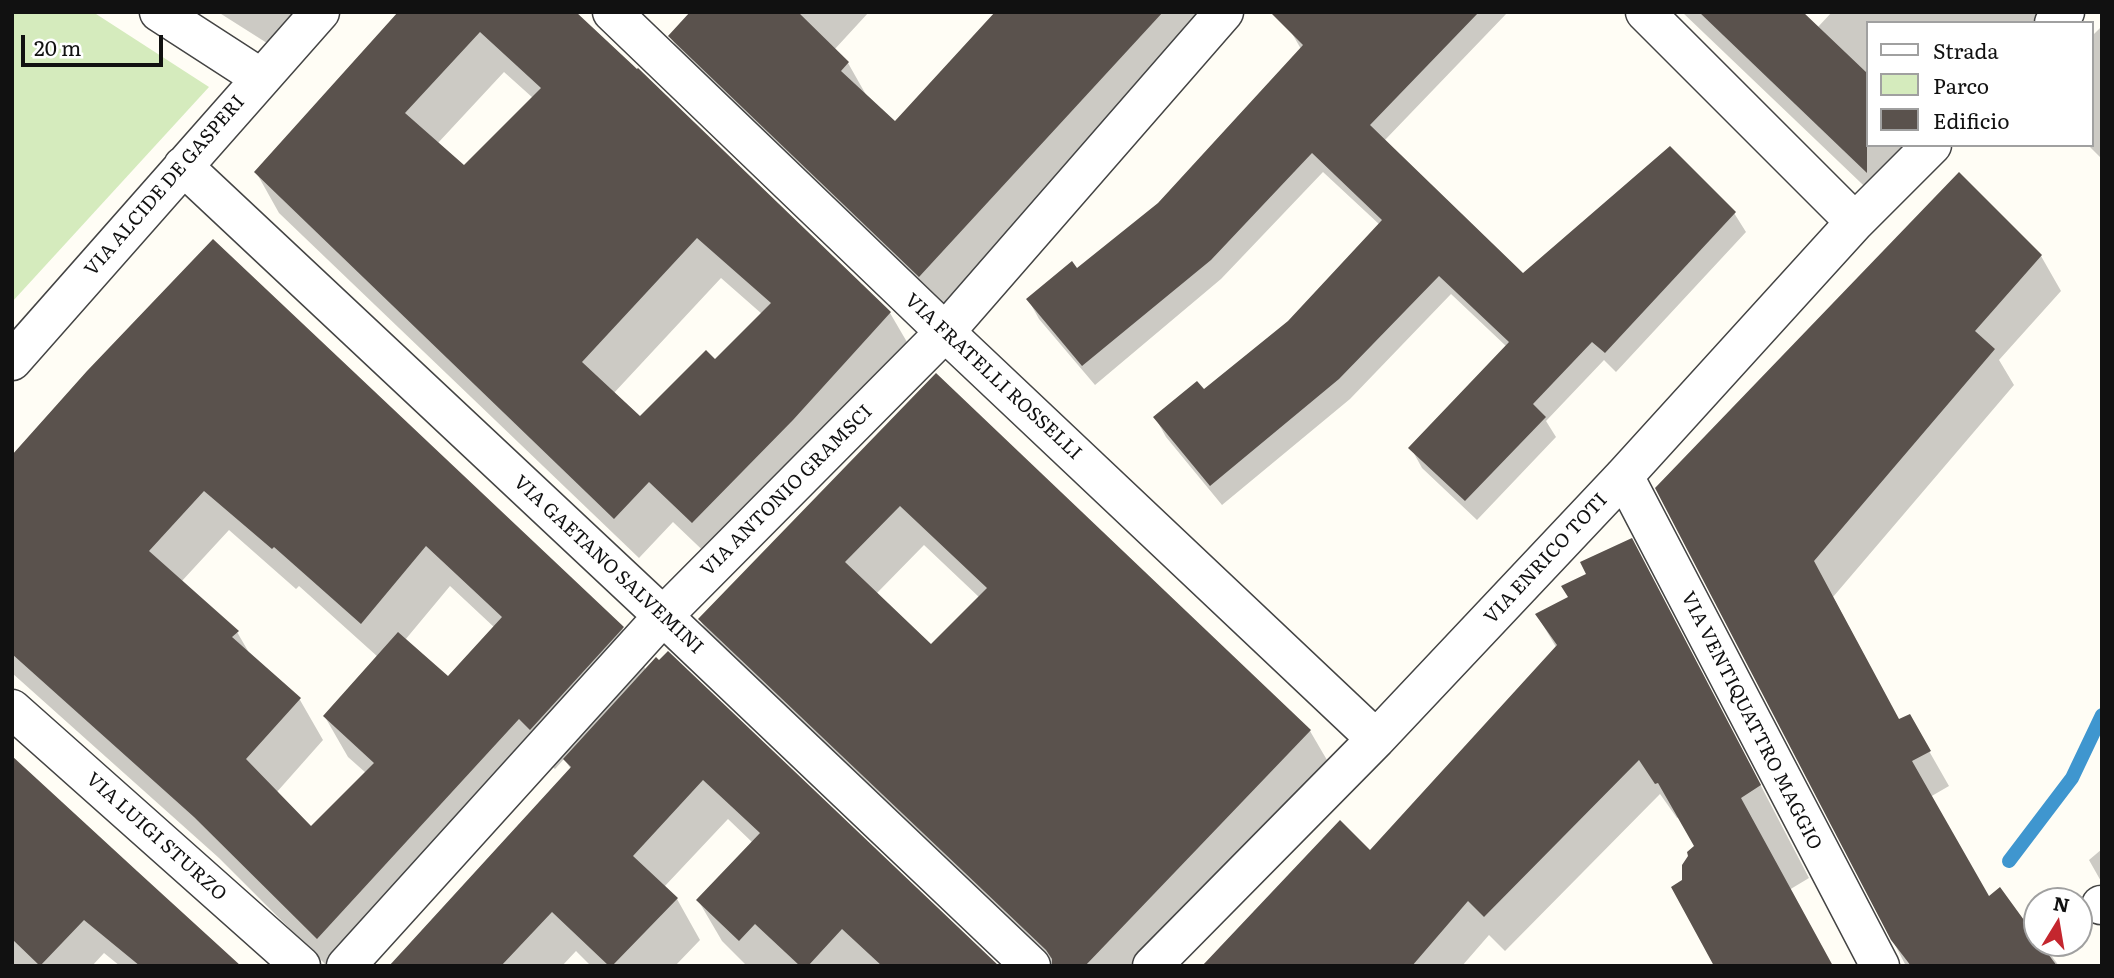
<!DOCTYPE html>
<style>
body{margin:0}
#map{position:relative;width:2114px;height:978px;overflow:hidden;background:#fffdf5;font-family:Literata,serif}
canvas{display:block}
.frame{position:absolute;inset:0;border:14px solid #111;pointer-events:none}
.legend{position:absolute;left:1866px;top:21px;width:228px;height:126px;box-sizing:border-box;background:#fff;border:2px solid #a0a0a0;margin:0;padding:9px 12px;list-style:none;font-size:21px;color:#111}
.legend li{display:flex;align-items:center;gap:14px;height:35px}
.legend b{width:35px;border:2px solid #a0a0a0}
.north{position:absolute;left:2023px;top:887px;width:70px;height:70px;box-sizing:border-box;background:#fff;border:2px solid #a0a0a0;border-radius:50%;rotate:11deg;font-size:19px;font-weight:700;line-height:28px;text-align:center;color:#111}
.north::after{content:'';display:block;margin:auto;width:24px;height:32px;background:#c4262e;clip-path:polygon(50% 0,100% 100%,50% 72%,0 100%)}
.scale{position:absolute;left:21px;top:35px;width:142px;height:32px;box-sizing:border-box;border:4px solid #111;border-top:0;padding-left:9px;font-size:21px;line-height:24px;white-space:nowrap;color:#111;-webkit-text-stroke:5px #fff;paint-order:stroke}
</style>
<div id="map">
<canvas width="2114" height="978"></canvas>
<div class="frame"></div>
<ul class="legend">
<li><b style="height:9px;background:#fff"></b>Strada</li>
<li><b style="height:19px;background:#d5ebbd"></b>Parco</li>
<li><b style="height:19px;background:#5a524d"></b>Edificio</li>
</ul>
<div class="north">N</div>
<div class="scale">20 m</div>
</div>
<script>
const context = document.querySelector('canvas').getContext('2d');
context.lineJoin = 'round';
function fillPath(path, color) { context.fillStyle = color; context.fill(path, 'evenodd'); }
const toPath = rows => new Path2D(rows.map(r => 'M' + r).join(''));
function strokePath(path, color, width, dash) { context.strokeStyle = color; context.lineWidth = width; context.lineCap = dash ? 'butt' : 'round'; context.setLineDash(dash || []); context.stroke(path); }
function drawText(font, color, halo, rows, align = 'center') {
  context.font = font + ' Literata,serif'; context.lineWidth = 7; context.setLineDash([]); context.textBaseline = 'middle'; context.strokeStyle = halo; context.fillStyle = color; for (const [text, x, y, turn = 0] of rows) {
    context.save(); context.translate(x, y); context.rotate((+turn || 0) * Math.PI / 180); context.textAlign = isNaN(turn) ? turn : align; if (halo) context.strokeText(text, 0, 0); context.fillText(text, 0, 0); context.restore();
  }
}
const green = toPath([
 [12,12,93,12,209,87,12,302]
]);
const shadow = toPath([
 [218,12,330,12,289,57],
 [574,12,637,71,638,70,890,313,914,354,716,563,673,522,639,558,279,213,256,172,375,39],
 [504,72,533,98,464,168,437,144],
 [721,278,762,314,716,361,640,418,613,394],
 [692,12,869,12,834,50,848,63,869,100,895,124,998,12,1219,12,941,313,692,73,670,36],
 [1307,12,1508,12,1384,141,1523,275,1734,213,1746,232,1616,372,1604,360,1546,421,1556,437,1477,520,1422,468,1411,448,1507,347,1451,294,1350,399,1222,505,1166,437,1155,417,1204,392,1290,322,1380,225,1323,172,1221,279,1095,385,1039,319,1028,299,1077,271,1159,204,1301,49,1290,30],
 [1682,12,1800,12,1817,28,1832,12,2066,12,2056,23,1867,23,1867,145,1939,145,1883,204],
 [2102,26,2102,159,2088,145,2091,145,2091,37],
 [1959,175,2041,256,2061,291,1999,360,2014,385,1833,597,1899,721,1909,716,1949,786,1930,797,1988,898,2037,943,2042,943,2059,966,1906,966,1657,489],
 [90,370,622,628,646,670,996,966,782,966,779,964,777,966,747,966,722,941,698,900,753,843,728,819,664,887,677,899,700,940,675,966,591,966,576,951,562,966,391,966,571,769,564,759,555,769,543,759,327,966,219,858,12,673,12,457],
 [229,530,296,589,299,586,378,657,325,717,348,757,366,773,311,829,276,793,323,740,300,700,251,656,237,632,181,582],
 [450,586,495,628,448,678,405,640],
 [936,375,1310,731,1334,772,1148,966,1045,966,724,660,700,620],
 [924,545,980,598,931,647,876,594],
 [1651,575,1809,878,1789,890,1683,881,1697,846,1679,817,1677,818,1660,794,1505,951,1489,935,1462,966,1204,966,1371,852,1556,647,1537,615],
 [12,758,238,966,120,966,104,953,92,966,12,966],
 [2102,849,2102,883,2089,860]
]);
const stream = toPath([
 [2009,861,2072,778,2102,715]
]);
const building = toPath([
 [398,12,576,12,637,69,638,68,891,312,793,420,692,523,649,482,614,519,254,172],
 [480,32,541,88,464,165,405,113],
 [697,238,771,303,715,359,706,350,640,416,582,362],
 [690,12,798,12,849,62,841,71,895,121,995,12,1163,12,919,277,668,36],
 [1270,12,1479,12,1370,125,1523,273,1670,146,1736,212,1605,353,1592,342,1533,404,1546,417,1465,501,1408,448,1509,342,1439,276,1339,379,1210,486,1153,417,1197,381,1204,389,1288,321,1382,220,1312,153,1211,260,1082,366,1026,299,1072,261,1077,268,1158,203,1303,45],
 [1699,12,1803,12,1867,73,1867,173],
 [1959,172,2042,255,1975,331,1995,349,1814,561,1899,719,1910,714,1931,751,1912,761,1989,896,2000,887,2037,938,2037,943,2040,943,2057,966,1911,966,1891,940,1655,488],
 [213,239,624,627,530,730,519,719,317,939,194,817,12,654,12,455,87,371],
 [204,491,272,549,274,547,361,624,426,546,502,617,448,676,398,632,323,716,374,763,311,826,246,759,301,698,232,637,239,631,149,551],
 [936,373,1311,730,1085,966,1052,966,1052,959,1046,950,698,619],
 [900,506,987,588,931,644,845,562],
 [1632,538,1761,785,1741,798,1833,966,1714,966,1671,887,1682,880,1682,865,1688,856,1687,852,1694,846,1658,783,1655,784,1639,760,1484,917,1468,901,1412,966,1202,966,1340,820,1370,850,1557,645,1535,614,1568,597,1561,586,1586,574,1580,562],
 [668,651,999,966,882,966,842,929,808,966,800,966,755,924,739,941,696,900,760,833,703,780,633,856,678,898,612,966,609,966,552,912,501,966,389,966,571,767,563,759,656,657,659,660],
 [12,756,137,871,241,966,140,966,84,920,40,966,12,939]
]);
const street = toPath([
 [159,12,261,78],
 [612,12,945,332,1376,739],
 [1645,12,1855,222],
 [2054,23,2065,12],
 [183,166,663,616,1031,966],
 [12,361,320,12],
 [1624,476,1880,966],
 [12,709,301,966],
 [2101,905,2102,905],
 [346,966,663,616,945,332,1224,12],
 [1152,966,1376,739,1624,476,1855,222,1932,145]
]);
const streetNames = [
 ["VIA ALCIDE DE GASPERI",165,186,-49],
 ["VIA FRATELLI ROSSELLI",993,377,43],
 ["VIA ANTONIO GRAMSCI",787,491,-45],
 ["VIA ENRICO TOTI",1546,559,-47],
 ["VIA GAETANO SALVEMINI",608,565,43],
 ["VIA VENTIQUATTRO MAGGIO",1751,721,63],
 ["VIA LUIGI STURZO",156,837,42]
];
fillPath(green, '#d5ebbd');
fillPath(shadow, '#0003');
strokePath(stream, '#3f96cf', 14);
fillPath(building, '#5a524d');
strokePath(street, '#444', 41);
strokePath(street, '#fff', 38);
drawText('19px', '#111', '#fff', streetNames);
</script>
